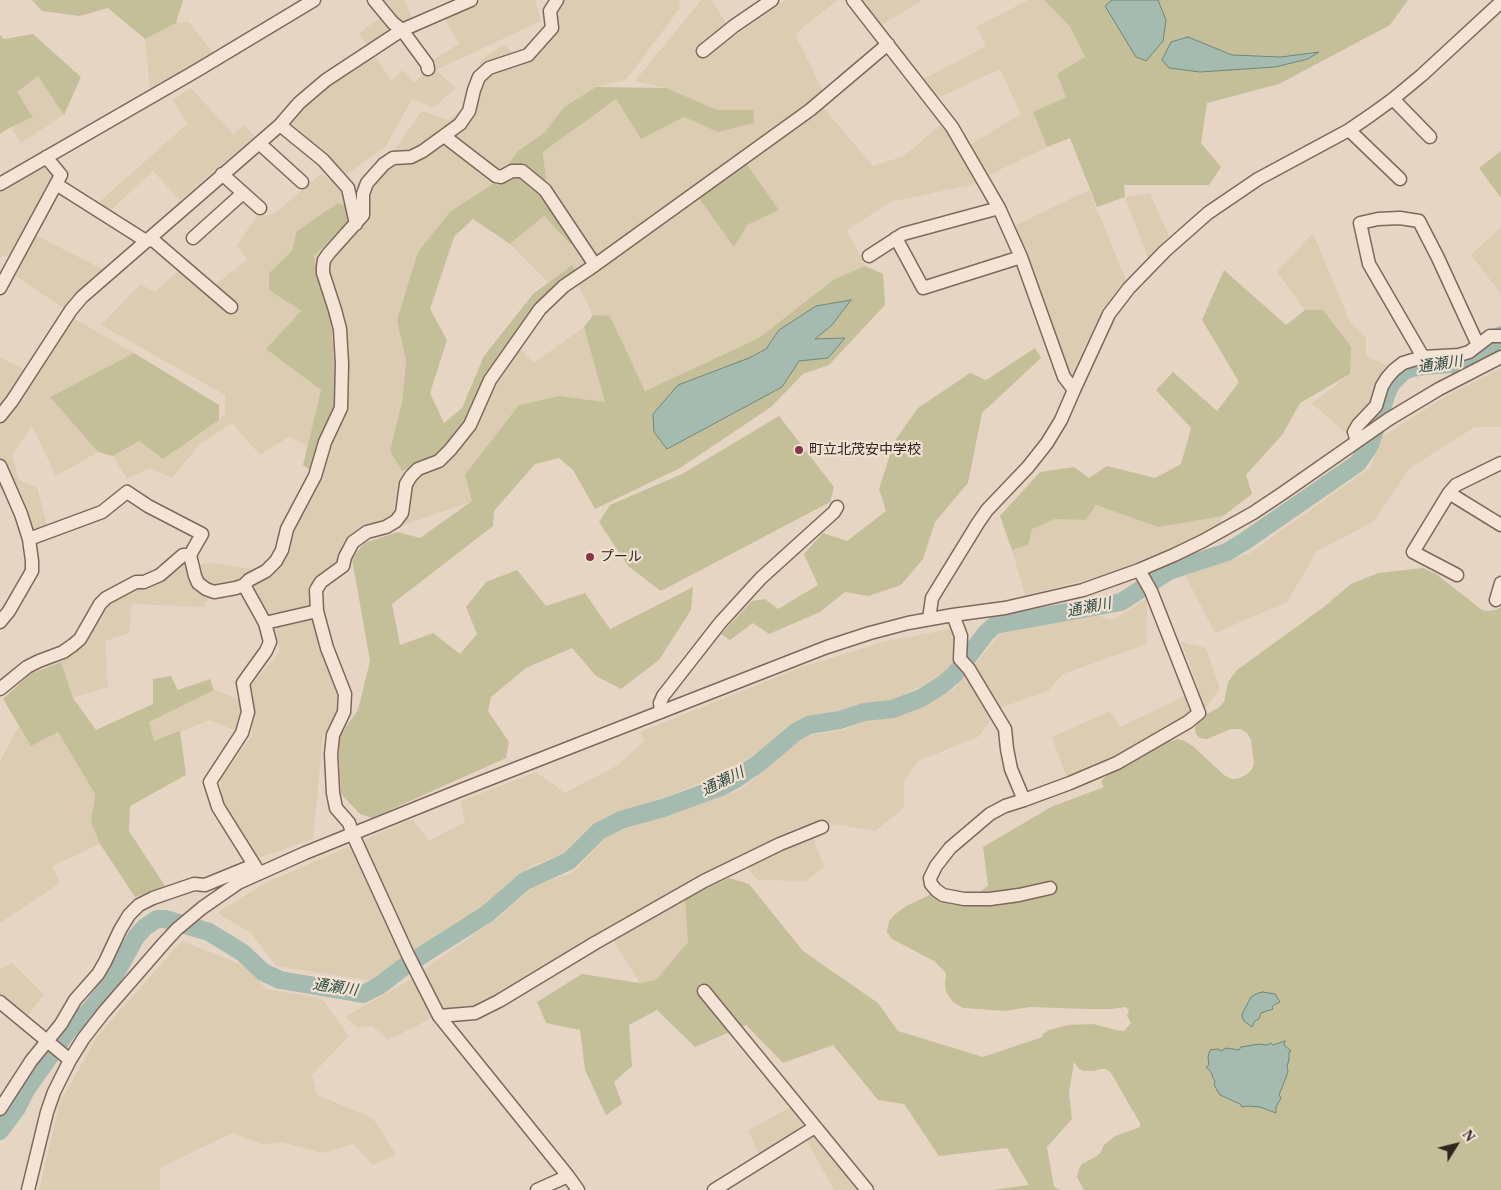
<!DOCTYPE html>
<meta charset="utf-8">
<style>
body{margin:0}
#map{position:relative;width:1501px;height:1190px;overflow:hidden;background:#e7d5c4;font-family:"Times New Roman",serif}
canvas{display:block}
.north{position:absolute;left:1431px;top:1120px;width:50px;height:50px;-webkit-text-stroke:4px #f0e1d2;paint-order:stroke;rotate:54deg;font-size:14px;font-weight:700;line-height:20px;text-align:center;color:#32241f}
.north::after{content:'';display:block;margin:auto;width:18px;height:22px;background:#32241f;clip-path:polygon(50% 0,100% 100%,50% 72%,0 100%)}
</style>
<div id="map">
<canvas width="1501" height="1190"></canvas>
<div class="north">N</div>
</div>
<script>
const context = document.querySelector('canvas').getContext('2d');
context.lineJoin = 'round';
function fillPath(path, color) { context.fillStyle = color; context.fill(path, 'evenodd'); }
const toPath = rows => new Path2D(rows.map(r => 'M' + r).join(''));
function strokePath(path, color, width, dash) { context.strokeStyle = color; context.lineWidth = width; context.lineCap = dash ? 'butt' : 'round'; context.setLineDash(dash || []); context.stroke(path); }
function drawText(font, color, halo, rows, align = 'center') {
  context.font = font + ' "Times New Roman","Noto Sans JP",serif'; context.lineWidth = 4.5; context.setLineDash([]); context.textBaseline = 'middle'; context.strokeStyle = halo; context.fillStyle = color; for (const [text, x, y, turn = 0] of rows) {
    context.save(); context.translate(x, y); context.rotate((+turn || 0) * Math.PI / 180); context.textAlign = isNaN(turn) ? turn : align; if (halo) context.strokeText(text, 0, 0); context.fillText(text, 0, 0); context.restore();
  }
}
const farmland = toPath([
 [383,0,404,0,414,22,369,48,359,33,389,11],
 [482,0,535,0,541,21,436,70,456,88,433,108,412,99,386,146,347,174,287,123,307,98,374,55,392,81,402,70,415,83,431,61,459,44,444,18],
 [563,0,679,0,680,8,626,80,596,87,564,107,545,132,517,152,496,182,451,211,397,320,406,361,402,402,390,451,402,471,392,521,347,540,335,567,308,586,311,611,268,619,248,584,281,566,311,471,331,320,314,255,356,216,357,183,392,153,422,111,449,120,464,108,482,59,503,45,525,60,556,13],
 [701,0,712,0,734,37,785,0,838,0,795,34,825,95,576,272,572,265,548,282,510,244,544,216,570,244,547,188,543,152,616,99,641,139,684,117,718,132,752,110,717,110,666,88,635,81],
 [860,0,922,0,882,25],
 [1028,0,1044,0,1070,27,1086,57,1066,97,1033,112,1047,147,985,177,968,146,1021,114,1000,69,936,99,920,81,986,46,976,27],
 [189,22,213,53,150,90,145,39,176,23],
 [38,75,64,115,21,143,11,127,33,117,17,92],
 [191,88,233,134,244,125,255,136,180,200,153,171,111,210,99,202,187,124,173,100],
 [822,106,873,166,904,156,944,122,979,183,891,202,847,230,865,266,833,280,759,338,645,391,610,317,593,315,578,285,698,197,734,247,747,224,779,210,746,163],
 [44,165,55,178,16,252,0,258,0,192],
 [321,174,341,187,347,206,292,251,269,273,269,290,301,311,266,349,321,390,307,447,290,436,260,455,232,423,199,445,172,478,150,468,127,479,113,456,139,441,163,459,225,415,225,395,101,325,140,284,155,292,180,269,207,291,247,260,237,245,257,216,274,214],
 [1089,190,1126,280,1102,309,1071,377,1066,371,1014,226],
 [1150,193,1169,236,1148,258,1125,197],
 [1501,227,1501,294,1471,255],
 [1313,233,1350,322,1366,337,1366,356,1388,366,1378,381,1373,403,1347,434,1312,403,1350,374,1323,310,1305,310,1277,272],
 [35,235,106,271,63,308,16,276],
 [73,318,134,353,50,397,98,452,56,476,32,426,12,455,19,480,37,487,47,526,25,534,5,487,0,489,0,426,9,410,0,403,0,357,33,374],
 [584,327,606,402,560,396,473,501,404,525,412,484,518,347,534,363],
 [1501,368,1501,427,1475,427,1410,468,1373,522,1317,551,1287,602,1215,633,1185,575,1250,553,1371,467,1379,439,1441,399],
 [1096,505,1158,527,1223,516,1219,524,1174,547,1102,576,1025,595,1012,550,1028,545,1031,529,1055,519,1086,520],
 [213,563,253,569,236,583,216,584,204,607,132,604,129,633,105,641,108,687,73,698,61,662,86,644,103,604,179,566],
 [1147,598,1147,644,1063,674,1048,691,1000,708,978,737,918,761,904,781,904,808,875,831,826,823,810,830,824,867,806,881,758,880,740,860,685,884,688,942,656,980,640,983,608,932,473,1012,440,1014,388,1040,372,1026,358,1028,345,1017,406,982,499,917,535,885,574,872,606,836,740,790,806,736,843,730,864,721,895,716,954,689,1000,634,1089,613,1113,620],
 [312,618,342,707,323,736,313,839,258,858,221,804,221,778,252,735,251,685,280,652,275,627],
 [950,629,959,645,949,671,893,701,861,704,838,715,803,719,731,771,598,823,566,853,531,866,484,906,372,981,276,966,251,933,217,913,263,884,412,819,429,841,465,822,461,801,536,772,565,793,618,765,644,741,640,732,802,667,883,642],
 [1181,642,1206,648,1220,689,1207,706,1125,754,1066,776,1052,737,1110,711,1120,727,1199,689],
 [214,690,242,700,244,712,238,732,210,720,154,742,149,722],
 [19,726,31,746,58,732,95,794,91,822,100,844,52,866,60,883,0,923,0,761],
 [182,941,247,967,266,989,321,998,349,1036,312,1075,317,1095,373,1118,396,1155,373,1165,353,1144,322,1153,282,1142,264,1145,232,1133,160,1168,160,1190,39,1190,60,1102,98,1035],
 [12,963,44,995,24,1020,0,996,0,969],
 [791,1107,859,1190,834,1190,802,1132,760,1156,748,1130]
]);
const green = toPath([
 [32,0,183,0,176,23,145,39,108,8,80,16,42,11],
 [1044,0,1408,0,1390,25,1279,84,1207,103,1201,143,1221,167,1209,185,1124,185,1125,197,1097,207,1070,138,1047,147,1033,112,1066,97,1057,74,1085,57,1070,27],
 [33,34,81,77,64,115,38,76,17,92,33,117,11,127,0,134,0,35,4,39],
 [596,87,666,88,717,110,753,110,754,123,718,132,684,117,641,139,616,99,543,152,547,188,584,242,570,244,544,216,510,244,473,219,454,237,430,309,447,340,430,393,444,423,462,408,484,356,533,294,572,265,576,272,535,306,461,430,441,456,402,471,390,451,402,402,406,361,397,320,418,252,451,211,496,182,517,152,545,132,564,107],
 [1501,151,1501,198,1479,168],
 [746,163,779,210,747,225,734,247,698,197],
 [338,203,347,206,347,223,314,256,331,320,337,410,311,471,303,465,321,390,266,349,301,311,269,290,269,273,292,251,297,231],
 [865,266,883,274,885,305,829,365,803,374,771,407,680,468,595,509,573,470,559,458,535,464,494,511,493,526,392,604,400,645,433,633,460,654,477,634,466,607,486,582,517,570,546,606,585,593,610,629,693,587,691,610,659,660,621,689,596,676,572,648,526,668,491,697,488,711,509,742,506,758,372,818,360,814,341,794,338,738,358,710,370,661,352,559,364,543,398,532,420,538,472,501,465,475,519,405,560,396,605,402,584,327,593,315,610,316,645,391,759,338,833,280],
 [1224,270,1286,325,1305,310,1323,310,1351,347,1350,374,1300,403,1282,435,1246,475,1252,494,1223,516,1158,527,1096,505,1086,520,1055,519,1032,529,1028,545,1012,550,1000,516,1040,472,1074,467,1089,478,1107,466,1155,478,1181,464,1191,428,1156,390,1173,372,1217,411,1239,382,1202,320],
 [1035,348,1041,358,982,413,968,483,935,522,923,559,901,585,868,596,845,592,820,612,769,634,753,623,730,640,721,634,752,601,765,599,778,609,818,585,804,554,823,533,847,541,886,511,879,489,894,442,918,408,970,373,986,380],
 [134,353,219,405,219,420,163,459,139,441,113,456,98,452,50,397],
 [779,416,834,487,830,502,661,591,628,566,599,522,610,505,682,474],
 [1423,568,1436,574,1482,610,1488,611,1495,610,1501,607,1501,1190,1084,1190,1077,1177,1079,1169,1082,1164,1097,1156,1101,1152,1104,1145,1115,1136,1140,1127,1140,1123,1111,1073,1106,1069,1102,1069,1093,1071,1084,1071,1079,1069,1074,1062,1069,1093,1072,1119,1047,1147,1054,1187,1061,1190,992,1190,1029,1185,1007,1148,939,1156,904,1104,878,1100,833,1045,783,1063,746,1025,695,1047,657,1010,629,1025,632,1066,614,1082,622,1104,606,1115,585,1070,580,1030,546,1023,537,1002,582,974,640,983,656,980,688,942,685,898,729,878,749,884,803,951,878,1003,898,1031,983,1057,1042,1037,1043,1034,1049,1030,1068,1025,1093,1024,1117,1030,1124,1031,1131,1023,1127,1016,1129,1010,1126,1007,1111,1009,1087,1009,1030,1007,1005,1011,963,1008,953,1002,946,992,945,983,946,974,943,970,934,961,892,939,887,932,889,921,895,914,908,905,932,894,948,903,956,905,963,904,977,897,982,890,988,886,983,847,1051,807,1104,787,1101,782,1104,778,1160,744,1178,739,1185,741,1194,747,1224,775,1232,779,1240,778,1247,774,1252,769,1254,764,1251,740,1247,733,1241,729,1231,729,1207,739,1200,738,1196,734,1195,728,1199,721,1205,715,1218,708,1224,702,1228,682,1237,670,1325,606,1351,584,1378,573],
 [61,662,73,698,96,730,153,704,153,679,171,676,178,690,210,679,214,690,149,722,154,741,180,731,186,775,130,806,129,831,165,886,135,897,100,844,91,822,95,794,58,732,31,746,3,699,30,674]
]);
const water = toPath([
 [1112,0,1158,0,1166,20,1163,41,1146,61,1136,57,1105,6,1112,0],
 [1188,37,1232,55,1281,57,1319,52,1308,59,1275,67,1200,72,1169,68,1162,60,1171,42,1188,37],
 [851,300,832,325,815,339,845,338,828,358,799,361,782,387,667,449,654,432,653,414,678,385,749,358,766,349,779,330,816,306,851,300],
 [1263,992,1275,994,1280,1002,1274,1005,1272,1007,1273,1009,1261,1013,1259,1019,1255,1021,1252,1027,1243,1020,1242,1014,1251,997,1258,993,1263,992],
 [1285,1041,1284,1045,1291,1051,1289,1052,1289,1060,1287,1066,1288,1072,1279,1095,1281,1098,1276,1107,1276,1113,1260,1107,1247,1106,1242,1107,1240,1104,1220,1095,1214,1085,1215,1081,1213,1078,1211,1072,1206,1067,1209,1065,1208,1057,1210,1050,1218,1049,1221,1051,1226,1048,1239,1050,1241,1047,1259,1044,1267,1045,1271,1043,1273,1045,1285,1041]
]);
const river = toPath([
 [0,1131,17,1108,26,1090,69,1029,90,1010,108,987,136,937,145,927,157,919,165,919,209,932,243,953,263,972,280,980,363,994,379,986,405,966,487,914,525,881,569,861,599,831,621,820,663,808,721,787,736,779,759,763,796,732,809,725,840,720,864,712,893,709,921,698,942,685,955,674,986,633,995,625,1121,602,1169,571,1227,552,1245,541,1358,463,1370,445,1388,390,1392,383,1404,371,1412,368,1424,366,1466,363,1487,350,1501,335]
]);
const minor = toPath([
 [374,0,393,23,402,30,427,64,428,69],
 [853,0,952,127,999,208,1021,257,1064,377,1074,390],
 [703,51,734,26,772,0],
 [1393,99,1430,137],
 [280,125,323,160,348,188,356,224],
 [1349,130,1400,179],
 [444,136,496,176,501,177,512,171,522,171,545,190,595,265],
 [259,143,302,182],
 [222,174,260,208],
 [0,184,196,71,314,0],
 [56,184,146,241,153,240,231,307],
 [193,238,243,193],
 [896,238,923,288,1021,257],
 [869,256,903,234,999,208],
 [0,288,61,175,46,157],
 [1423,357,1369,264,1360,223,1378,219,1400,218,1419,221,1438,258,1478,345],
 [0,416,12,401,71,310,82,297,280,125,299,103,326,80,402,30,471,0],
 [1357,441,1354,432,1358,425,1376,406,1382,386,1387,378,1394,370,1403,363,1423,357,1459,355,1469,352,1490,336,1501,336],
 [0,466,21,514,29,539,32,561,32,571,9,611,0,622],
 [1449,493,1501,525],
 [29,539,102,512,127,492,148,506,202,534,190,555],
 [1457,575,1413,552,1449,493,1456,485,1501,463],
 [244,585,265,623],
 [1496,600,1501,583],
 [953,615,961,636,960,659,969,669,1005,729,1007,749,1011,769,1024,800],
 [929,619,932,598,978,523,987,510,1028,467,1047,443,1061,420,1074,390,1109,314,1129,288,1165,251,1208,213,1258,179,1349,130,1371,115,1393,99,1422,75,1501,2],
 [0,689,27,667,39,661,63,652,73,645,80,639,100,604,106,598,136,582,144,582,160,575,183,555,190,555,195,576,198,583,206,589,214,592,236,588,244,585,249,580,266,571,276,561,282,550,287,529,315,476,325,442,341,408,342,364,340,329,335,310,323,273,323,267,324,260,329,253,363,215,363,194,367,183,384,164,393,158,411,157,423,151,460,124,469,111,474,90,479,77,489,68,528,55,552,28,550,11,557,0],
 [661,712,660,703,663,696,720,623,761,578,834,512,837,507],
 [258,871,218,807,210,782,242,733,248,712,243,683,266,651,270,642,265,623,317,611],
 [1050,888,1019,895,990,899,964,899,943,895,936,890,931,884,930,878,936,866,950,848,990,814,1005,806,1024,800,1070,783,1117,763,1188,722,1199,713,1151,591,1139,570],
 [704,991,867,1190],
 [0,1002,70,1060],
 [439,1016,475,1013,499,1001,595,943,704,881,780,844,822,827],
 [0,1109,31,1061,61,1024,75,1000,98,974,105,962,120,930,129,915,139,905,153,898,194,884,205,885,254,865],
 [28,1190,47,1112,54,1092,70,1060,83,1039,104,1012,164,943,177,929,202,908,238,883,305,853,461,790,827,647,870,633,908,623,953,615,1005,608,1083,590,1139,570,1174,555,1203,541,1253,513,1283,493,1389,419,1439,389,1501,357],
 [537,1190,568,1176],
 [578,1190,568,1176,439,1016,408,955,353,835,349,823,336,808,333,793,331,754,333,735,344,712,345,694,327,648,317,611,316,590,321,582,343,566,345,557,353,542,367,532,386,527,396,521,402,513,406,484,411,476,418,469,439,461,450,450,470,425,490,380,540,309,564,286,595,265,810,110,888,44],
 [714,1190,815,1127]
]);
const markers = [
 [799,450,5,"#863548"],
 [590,557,5,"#863548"]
];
const poiNames = [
 ["町立北茂安中学校",809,450],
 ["プール",600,557]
];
const waterNames = [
 ["通瀬川",1440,365,-8],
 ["通瀬川",1089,608,-11],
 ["通瀬川",723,782,-26],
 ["通瀬川",335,988,8]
];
fillPath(farmland, '#dcccb2');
fillPath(green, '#c4bf99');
fillPath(water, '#a5bbb0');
strokePath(water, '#6d887b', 1);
strokePath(river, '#a5bbb0', 18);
strokePath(minor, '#80675d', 15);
strokePath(minor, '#f4e4d6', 12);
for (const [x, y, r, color] of markers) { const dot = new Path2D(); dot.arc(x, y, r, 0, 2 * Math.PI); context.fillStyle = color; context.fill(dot); strokePath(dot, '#f0e1d2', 2); }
drawText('14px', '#32241f', '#f0e1d2', poiNames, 'left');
drawText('italic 15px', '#304f46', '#f0e1d2', waterNames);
</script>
